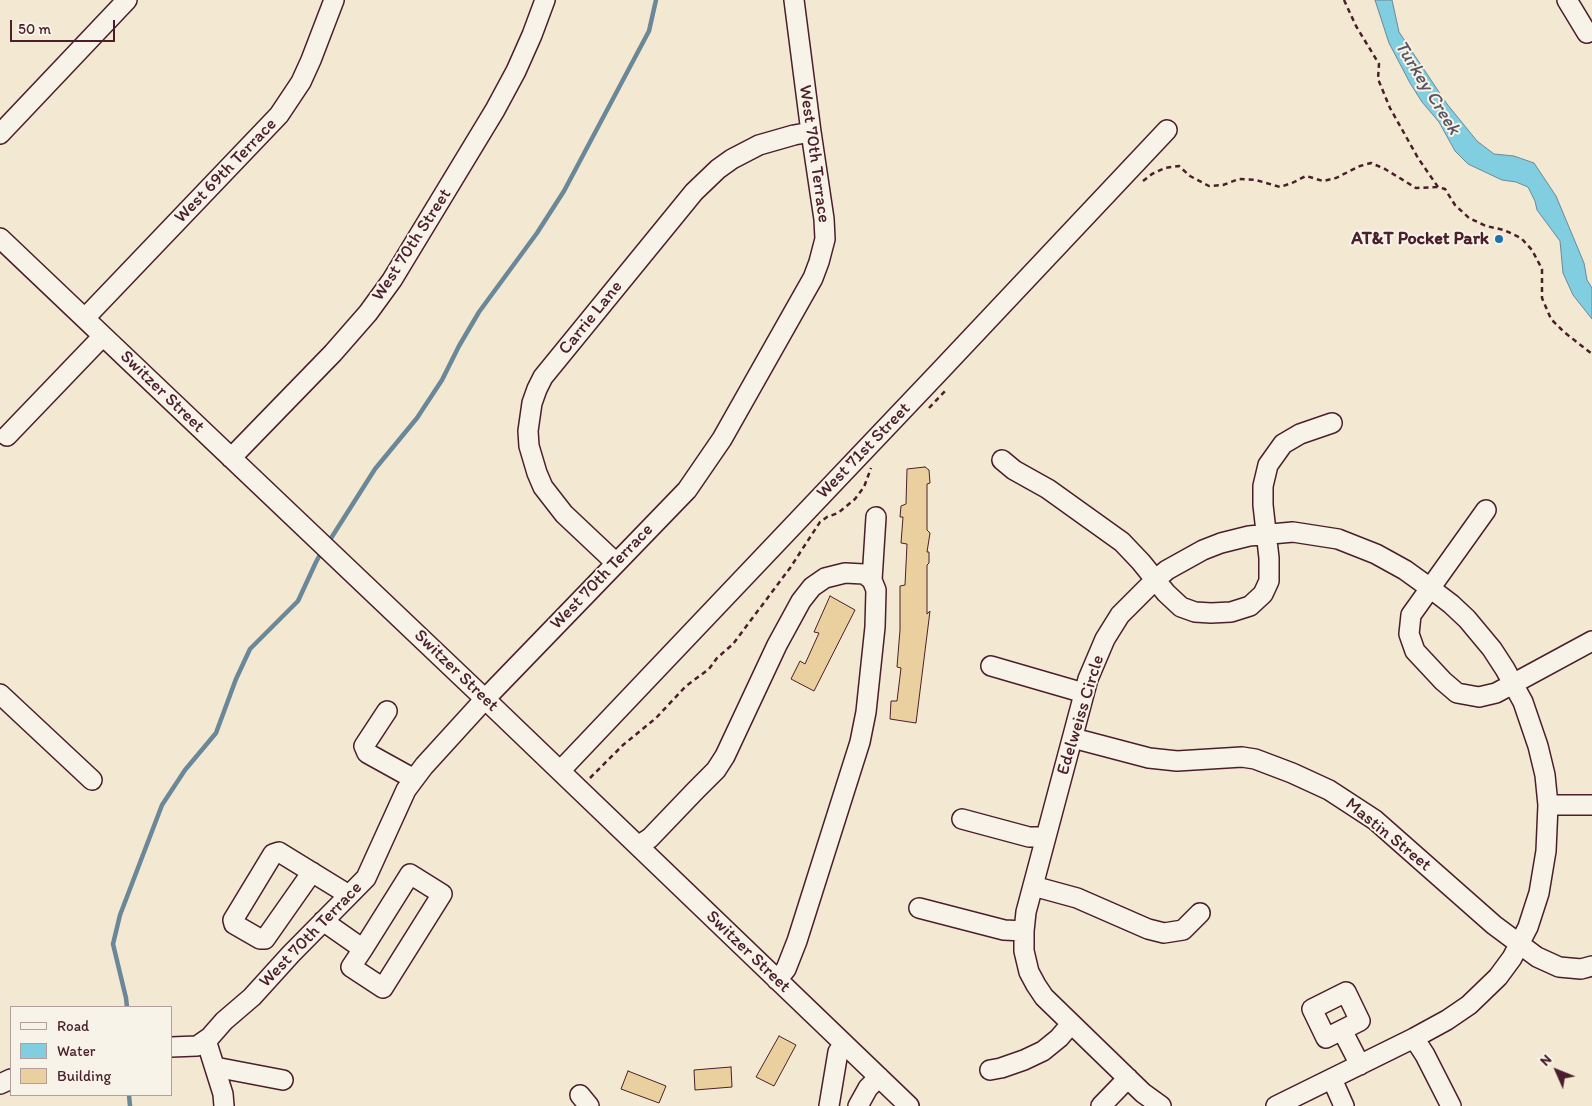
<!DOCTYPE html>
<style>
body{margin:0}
#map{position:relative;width:1592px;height:1106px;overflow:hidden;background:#f3e8d2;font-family:Itim,sans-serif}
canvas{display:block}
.legend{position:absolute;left:10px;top:1006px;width:162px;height:90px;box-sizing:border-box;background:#f7f3e8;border:1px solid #b29e9c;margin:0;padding:6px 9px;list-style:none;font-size:15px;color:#4a1f2b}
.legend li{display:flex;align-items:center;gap:10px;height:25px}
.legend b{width:25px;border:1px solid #b29e9c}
.north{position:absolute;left:1532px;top:1046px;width:50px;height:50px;-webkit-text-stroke:4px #f7f3e8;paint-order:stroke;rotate:314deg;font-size:14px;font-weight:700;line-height:20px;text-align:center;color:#4a1f2b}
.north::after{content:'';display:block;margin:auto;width:18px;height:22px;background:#4a1f2b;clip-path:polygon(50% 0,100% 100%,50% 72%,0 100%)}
.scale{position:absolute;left:10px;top:20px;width:105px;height:22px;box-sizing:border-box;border:2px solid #4a1f2b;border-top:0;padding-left:6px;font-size:15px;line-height:18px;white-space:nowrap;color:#4a1f2b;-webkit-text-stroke:4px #f7f3e8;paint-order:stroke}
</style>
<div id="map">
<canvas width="1592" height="1106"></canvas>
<ul class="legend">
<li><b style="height:6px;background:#f7f3e8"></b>Road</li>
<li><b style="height:14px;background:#81cee0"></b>Water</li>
<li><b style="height:14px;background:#ebd09f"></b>Building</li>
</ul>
<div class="north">N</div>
<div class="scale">50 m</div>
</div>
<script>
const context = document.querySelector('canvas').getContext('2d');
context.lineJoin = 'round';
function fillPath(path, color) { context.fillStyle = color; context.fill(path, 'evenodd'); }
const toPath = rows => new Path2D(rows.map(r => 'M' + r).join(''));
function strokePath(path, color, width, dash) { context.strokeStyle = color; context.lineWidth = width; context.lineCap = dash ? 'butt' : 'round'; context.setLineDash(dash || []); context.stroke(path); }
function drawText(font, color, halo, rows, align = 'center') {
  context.font = font + ' Itim,sans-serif'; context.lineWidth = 4; context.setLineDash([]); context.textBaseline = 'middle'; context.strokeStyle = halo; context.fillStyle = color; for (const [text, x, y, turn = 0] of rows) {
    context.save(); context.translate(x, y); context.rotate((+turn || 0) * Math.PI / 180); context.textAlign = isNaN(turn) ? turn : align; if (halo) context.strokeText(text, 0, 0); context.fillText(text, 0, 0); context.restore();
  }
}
const water = toPath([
 [1375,0,1392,0,1399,32,1447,104,1477,141,1494,154,1514,156,1534,163,1556,196,1584,263,1587,280,1592,288,1592,319,1573,295,1563,273,1560,241,1537,210,1535,201,1528,187,1516,182,1502,180,1468,164,1455,151,1439,122,1422,102,1410,83,1389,43,1375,0]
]);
const stream = toPath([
 [328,543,375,469,417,418,442,380,459,346,479,312,537,233,564,191,649,31,656,0],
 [127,1007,126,998,113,944,120,915,162,805,185,770,216,733,236,679,250,649,298,601,316,562,322,551],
 [129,1095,130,1106]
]);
const building = toPath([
 [925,467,929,470,930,483,927,484,927,530,930,533,927,552,929,552,929,563,927,565,927,614,930,611,916,723,890,719,891,701,897,701,901,668,897,667,900,630,900,586,905,585,907,544,901,543,903,517,900,517,901,506,906,504,907,469,925,467],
 [830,596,855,610,814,691,791,679,800,661,805,664,819,633,814,632,830,596],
 [779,1036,796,1045,774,1086,756,1077,779,1036],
 [731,1067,732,1087,695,1090,694,1070,731,1067],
 [628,1071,666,1086,659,1103,621,1089,628,1071]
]);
const path = toPath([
 [1344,0,1356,26,1379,64,1378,79,1390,108,1418,158,1438,187,1445,189,1455,205,1469,218,1486,226,1504,230,1521,238,1532,250,1542,269,1542,298,1551,319,1564,332,1592,354],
 [1143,181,1152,174,1165,168,1179,166,1190,176,1209,186,1223,185,1239,179,1256,180,1280,187,1292,183,1306,176,1323,181,1336,178,1360,166,1371,163,1385,169,1416,188,1438,187],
 [929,408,946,390],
 [590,778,623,745,656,718,686,686,709,669,717,658,733,644,790,568,820,522,827,517,838,513,855,499,864,487,871,468]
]);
const minor = toPath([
 [1567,0,1587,33],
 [0,134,127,0],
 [0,238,485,699,909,1106],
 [85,318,279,115,301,82,311,60,334,0],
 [7,436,103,336],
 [231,458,333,353,368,313,392,280,495,110,516,71,532,35,545,0],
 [1002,460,1014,470,1048,489,1122,542,1141,562,1166,593,1181,607,1195,612,1211,613,1231,612,1250,606,1263,594,1269,581,1269,558,1263,505,1263,486,1268,465,1283,444,1300,434,1332,423],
 [1486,510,1411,615,1409,634,1415,651,1443,681,1457,693,1479,697,1496,693,1592,641],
 [616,563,564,514,543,487,537,473,529,446,528,431,532,403,537,389,543,377,694,192,718,169,732,159,759,145,794,135,811,132],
 [872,580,876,517],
 [991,666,1084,693],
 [0,694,92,780],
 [387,711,364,746,367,753,414,779],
 [1073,738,1149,758,1177,761,1242,757,1255,759,1292,773,1329,790,1375,820,1494,925,1537,957,1559,967,1581,969,1592,966],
 [560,771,939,372,1167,130],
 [1548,805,1592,805],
 [962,819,1029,837,1046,837],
 [638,846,650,838,696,790,716,770,725,756,777,645,801,601,812,587,825,578,845,573,864,574,872,580,876,590,875,627,866,712,860,742,797,941,786,969,777,980],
 [312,872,265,939,260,939,234,924,233,920,273,854,279,852,349,895],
 [1033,886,1077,898,1148,929,1164,933,1183,930,1200,913],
 [919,908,1004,930,1024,931],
 [323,921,363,949,351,967,383,988,442,894,410,874,363,949],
 [1342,1030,1326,1038,1312,1009,1346,992,1360,1021,1342,1030,1360,1065],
 [1414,1038,1425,1055,1451,1106],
 [206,1040,223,1094,224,1106],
 [171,1047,197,1046,210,1037,224,1021,252,997,291,954,366,878,406,790,424,766,485,699,687,490,722,439,813,278,819,262,825,239,824,219,811,132,794,0],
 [215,1067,283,1080],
 [990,1070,1001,1068,1024,1060,1043,1051,1059,1038,1071,1024],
 [1332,1079,1344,1106],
 [0,1084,11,1079],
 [580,1095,589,1106],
 [829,1106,838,1052,844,1044],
 [858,1106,868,1088,879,1077],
 [1101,1106,1128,1078],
 [1161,1106,1143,1093,1044,997,1036,985,1029,972,1024,951,1024,931,1026,912,1088,679,1105,639,1120,615,1155,580,1167,570,1203,550,1221,543,1249,536,1293,532,1338,539,1376,554,1405,570,1430,588,1451,604,1467,619,1492,649,1505,669,1523,702,1538,746,1545,775,1548,805,1546,851,1539,893,1528,927,1512,958,1498,977,1469,1005,1447,1020,1414,1038,1276,1106]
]);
const markers = [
 [1499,239,5,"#1f6fb2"]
];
const streetNames = [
 ["West 70th Terrace",814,154,82],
 ["West 69th Terrace",226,171,-46],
 ["West 70th Street",412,245,-57],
 ["Carrie Lane",591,318,-51],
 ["Switzer Street",162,392,44],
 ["West 71st Street",864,451,-46],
 ["West 70th Terrace",602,577,-46],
 ["Switzer Street",456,671,44],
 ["Edelweiss Circle",1081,715,-73],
 ["Mastin Street",1388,835,39],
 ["West 70th Terrace",311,935,-46],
 ["Switzer Street",748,952,44]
];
const poiNames = [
 ["AT&T Pocket Park",1489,239]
];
const waterNames = [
 ["Turkey Creek",1427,88,58]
];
fillPath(water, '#81cee0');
strokePath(water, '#6b8898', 1);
strokePath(stream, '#6b8898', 4.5);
fillPath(building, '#ebd09f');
strokePath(building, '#4a1f2b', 1);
strokePath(minor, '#4a1f2b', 22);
strokePath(path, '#4a1f2b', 2.5, [5, 4]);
strokePath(minor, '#f7f3e8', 19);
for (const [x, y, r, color] of markers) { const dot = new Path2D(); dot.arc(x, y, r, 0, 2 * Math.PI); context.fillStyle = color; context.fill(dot); strokePath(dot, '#f7f3e8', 2); }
drawText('18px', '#4a1f2b', '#f7f3e8', streetNames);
drawText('bold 18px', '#4a1f2b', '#f7f3e8', poiNames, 'right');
drawText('italic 19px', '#5a5461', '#f7f3e8', waterNames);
</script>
